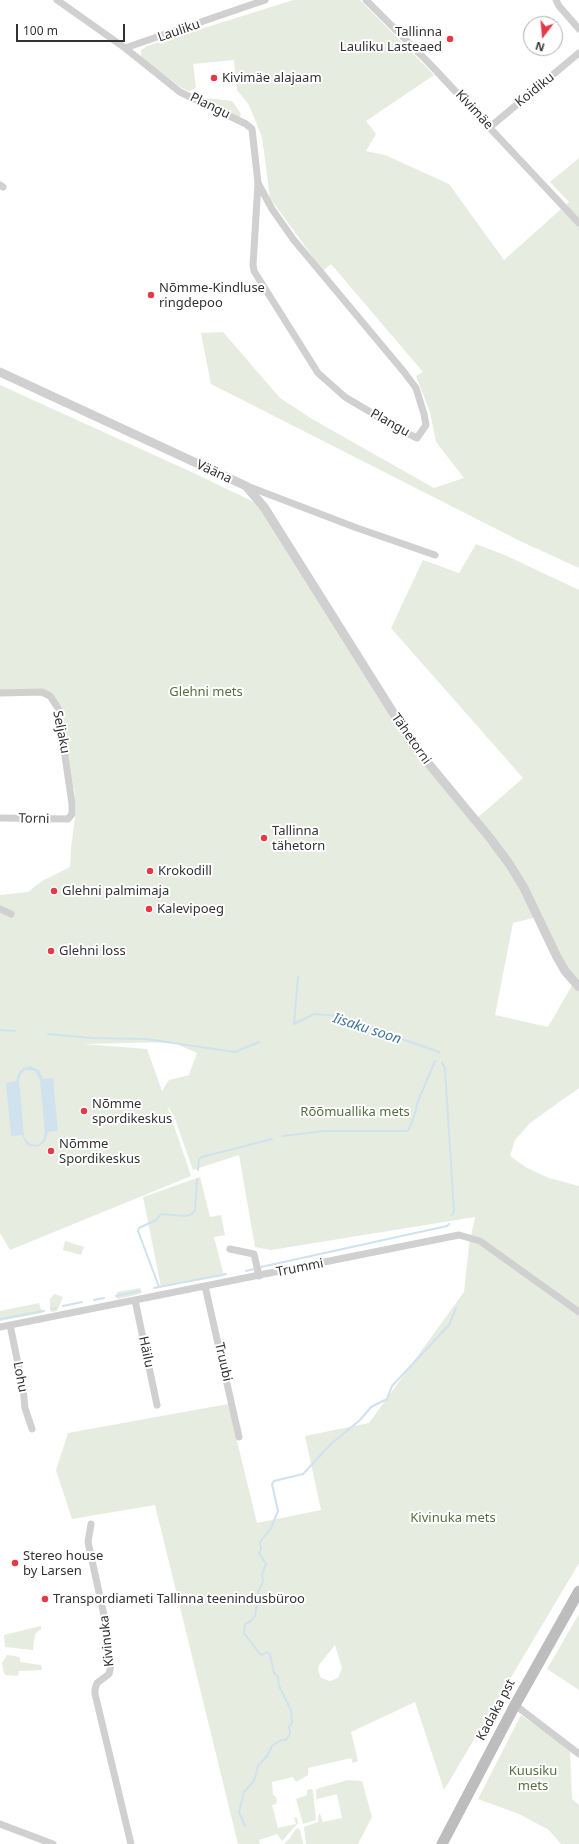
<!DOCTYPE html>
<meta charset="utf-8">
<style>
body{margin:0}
#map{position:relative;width:579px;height:1844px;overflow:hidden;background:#fff;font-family:"Noto Sans",sans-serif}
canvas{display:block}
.north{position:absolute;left:523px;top:16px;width:40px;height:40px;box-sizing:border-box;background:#fff;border:1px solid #adadad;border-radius:50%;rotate:196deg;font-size:11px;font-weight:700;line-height:16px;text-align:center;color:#333}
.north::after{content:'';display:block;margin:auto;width:14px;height:18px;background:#e63946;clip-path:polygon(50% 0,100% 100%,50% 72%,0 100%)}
.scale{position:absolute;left:16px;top:24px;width:109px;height:18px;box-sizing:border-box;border:2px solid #333;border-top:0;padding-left:5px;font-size:12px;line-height:14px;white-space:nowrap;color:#333;-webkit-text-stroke:3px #fff;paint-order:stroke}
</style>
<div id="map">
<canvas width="579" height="1844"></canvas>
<div class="north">N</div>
<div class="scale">100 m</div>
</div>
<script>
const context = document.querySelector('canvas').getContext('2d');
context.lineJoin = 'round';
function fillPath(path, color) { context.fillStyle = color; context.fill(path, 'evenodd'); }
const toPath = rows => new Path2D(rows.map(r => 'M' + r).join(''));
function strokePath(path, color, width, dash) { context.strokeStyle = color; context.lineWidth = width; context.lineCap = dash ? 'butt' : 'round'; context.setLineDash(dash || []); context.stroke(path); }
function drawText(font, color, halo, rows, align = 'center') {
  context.font = font + ' "Noto Sans",sans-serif'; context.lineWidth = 4; context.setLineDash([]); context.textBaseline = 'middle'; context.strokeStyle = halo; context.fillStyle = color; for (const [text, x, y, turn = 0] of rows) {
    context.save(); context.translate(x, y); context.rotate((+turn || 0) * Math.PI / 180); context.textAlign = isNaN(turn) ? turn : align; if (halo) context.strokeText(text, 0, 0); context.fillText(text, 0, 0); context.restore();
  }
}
const green = toPath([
 [293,0,360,0,434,75,366,121,376,134,366,151,385,155,449,184,504,260,569,202,550,182,579,158,579,568,520,541,211,384,201,333,223,332,280,398,312,419,434,488,464,478,436,442,430,412,416,376,423,372,331,264,323,271,270,198,262,137,249,105,237,90,234,60,193,64,196,88,189,91,182,88,141,58,141,50,147,46],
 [207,98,232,101,241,114,239,118,205,102],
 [0,385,198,475,264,507,414,746,475,820,523,778,391,628,423,560,459,573,476,544,507,556,579,590,579,1088,530,1123,515,1140,510,1156,527,1168,549,1178,579,1186,579,1563,444,1790,415,1702,351,1732,358,1761,353,1763,351,1758,308,1768,308,1775,296,1782,293,1777,272,1782,273,1795,275,1796,277,1800,276,1804,272,1805,278,1828,296,1824,294,1817,297,1818,298,1823,282,1841,277,1834,259,1840,260,1844,238,1844,155,1505,72,1519,56,1470,68,1433,228,1404,257,1523,321,1510,305,1436,369,1423,464,1292,469,1245,475,1217,271,1250,255,1247,239,1155,193,1170,174,1116,167,1105,191,1176,10,1250,0,1233,0,895,28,892,42,881,70,867,71,848,76,809,74,788,71,786,58,708,50,696,0,693],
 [537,917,574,982,548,1027,495,1015,513,923],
 [172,1042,197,1053,189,1075,169,1080,162,1091,147,1049,83,1044],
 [335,1645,342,1668,338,1678,330,1681,321,1678,318,1670,319,1665],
 [200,1177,210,1217,221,1215,225,1235,214,1237,224,1276,161,1287,143,1197],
 [65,1241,84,1247,81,1255,63,1250],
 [140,1288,142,1292,140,1294,118,1299,116,1297,117,1292],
 [54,1294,63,1297,57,1311,52,1312,50,1310,50,1299],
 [39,1303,42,1313,0,1321,0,1311],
 [579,1614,579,1690,547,1669],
 [41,1626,41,1629,35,1634,33,1650,5,1647,4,1635],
 [7,1655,20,1657,20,1662,41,1665,42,1670,19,1671,18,1676,5,1675,3,1670,2,1663],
 [521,1715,570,1749,572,1799,579,1805,579,1844,561,1844,549,1830,519,1814,478,1799],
 [348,1780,362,1781,372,1817,358,1844,306,1844,304,1827,318,1822,319,1814,320,1814,323,1822,342,1818,337,1794,317,1799,317,1808,316,1789],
 [311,1789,313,1790,316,1820,303,1824,296,1799,307,1795,307,1790],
 [298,1828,300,1830,303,1844,284,1844,290,1838,295,1830]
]);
const water = toPath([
 [30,1066,39,1070,43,1079,53,1078,58,1131,48,1132,45,1142,37,1147,27,1145,22,1135,11,1136,6,1083,16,1081,19,1072,24,1068],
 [25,1070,35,1071,40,1080,45,1134,43,1141,37,1145,30,1144,24,1137,19,1079,21,1074]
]);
const stream = toPath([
 [298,977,294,1024,314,1014,335,1016,359,1024,439,1052,439,1053],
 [0,1030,15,1031],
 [48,1034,91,1038,146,1039,235,1052,259,1042],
 [442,1062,445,1069,454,1211,452,1215],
 [283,1136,324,1131,408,1131,414,1117,418,1101,435,1061],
 [198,1170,199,1159,202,1157,272,1139],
 [261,1267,447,1226,449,1224],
 [246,1271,254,1269],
 [159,1287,226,1274],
 [154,1288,159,1287,138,1231,139,1228,156,1220,161,1214,186,1216,192,1214,195,1210,197,1179],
 [116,1296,139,1291],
 [94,1300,104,1298],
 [63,1306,82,1302],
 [52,1309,56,1308],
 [0,1319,44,1311],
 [245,1826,239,1812,244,1792,254,1781,258,1766,267,1756,272,1746,281,1740,286,1740,290,1734,289,1727,292,1723,291,1710,279,1686,278,1677,274,1673,270,1654,267,1652,262,1655,259,1653,244,1633,245,1624,251,1621,255,1616,257,1603,262,1598,258,1592,263,1582,262,1575,266,1564,259,1553,261,1550,260,1542,271,1528,278,1511,272,1484,274,1481,303,1474,331,1444,360,1420,371,1407,387,1399,392,1386,449,1325,456,1308]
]);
const minor = toPath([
 [57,0,125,48,265,0],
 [366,0,428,62,579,223],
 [556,0,559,6,579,29],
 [125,48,180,92,246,124,252,129,258,183,272,209,293,239,404,372,416,388,424,414,426,425,417,438,404,432,345,397,318,373,254,271,253,265,258,183],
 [490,127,579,53],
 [0,185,3,187],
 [247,486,357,528,435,555],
 [0,693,42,692,50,696,58,708,72,804,72,814,68,819,0,818],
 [0,909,11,914],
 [230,1249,254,1254,259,1276],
 [205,1286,239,1437],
 [135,1300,157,1405],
 [10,1325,23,1388,25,1408,32,1429],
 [0,1327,459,1235,480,1241,579,1312],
 [91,1524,88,1542,104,1615,106,1639,111,1665,109,1674,97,1683,95,1689,95,1694,131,1844],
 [515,1705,579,1754],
 [0,1824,53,1844]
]);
const tertiary = toPath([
 [0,372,246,486,264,507,414,746,490,838,510,865,524,888,557,957,565,971,579,987]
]);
const secondary = toPath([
 [442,1844,515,1705,579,1591]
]);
const markers = [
 [450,39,4,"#e63946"],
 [214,78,4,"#e63946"],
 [151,295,4,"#e63946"],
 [264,838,4,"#e63946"],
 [150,871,4,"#e63946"],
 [54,891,4,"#e63946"],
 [149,909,4,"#e63946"],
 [51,951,4,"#e63946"],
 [84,1111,4,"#e63946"],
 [51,1151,4,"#e63946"],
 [15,1563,4,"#e63946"],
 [45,1599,4,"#e63946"]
];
const streetNames = [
 ["Lauliku",179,31,-19],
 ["Koidiku",535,90,-39],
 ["Plangu",210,106,26],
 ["Kivimäe",474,110,47],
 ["Plangu",390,423,29],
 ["Vääna",214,472,25],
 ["Seljaku",61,732,79],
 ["Tähetorni",411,739,55],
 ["Torni",34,819,1],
 ["Trummi",300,1268,-11],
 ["Häilu",146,1352,78],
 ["Truubi",223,1362,77],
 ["Lohu",20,1377,79],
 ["Kivinuka",107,1641,-96],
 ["Kadaka pst",496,1710,-62]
];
const poiNames = [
 ["Tallinna",442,32,"right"],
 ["Lauliku Lasteaed",442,47,"right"],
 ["Kivimäe alajaam",222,78],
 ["Nõmme-Kindluse",159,288],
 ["ringdepoo",159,303],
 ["Tallinna",272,831],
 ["tähetorn",272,846],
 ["Krokodill",158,871],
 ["Glehni palmimaja",62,891],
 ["Kalevipoeg",157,909],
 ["Glehni loss",59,951],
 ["Nõmme",92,1104],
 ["spordikeskus",92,1119],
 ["Nõmme",59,1144],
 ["Spordikeskus",59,1159],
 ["Stereo house",23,1556],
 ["by Larsen",23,1571],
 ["Transpordiameti Tallinna teenindusbüroo",53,1599]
];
const parkNames = [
 ["Glehni mets",206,692],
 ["Rõõmuallika mets",355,1112],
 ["Kivinuka mets",453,1518],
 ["Kuusiku",533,1771],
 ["mets",533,1786]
];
const waterNames = [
 ["Iisaku soon",367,1029,18]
];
fillPath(green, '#e6ecdf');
fillPath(water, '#cfe2ee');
strokePath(stream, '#cfe2ee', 2);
strokePath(minor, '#d0d0d0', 7);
strokePath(tertiary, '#d0d0d0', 9);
strokePath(secondary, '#bdbdbd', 11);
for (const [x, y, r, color] of markers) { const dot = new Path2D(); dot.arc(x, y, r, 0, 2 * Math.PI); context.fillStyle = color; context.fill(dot); strokePath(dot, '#fff', 1.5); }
drawText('13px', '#333', '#fff', streetNames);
drawText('13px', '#333', '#fff', poiNames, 'left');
drawText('13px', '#56703f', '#fff', parkNames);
drawText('italic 14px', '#3f7597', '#fff', waterNames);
</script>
